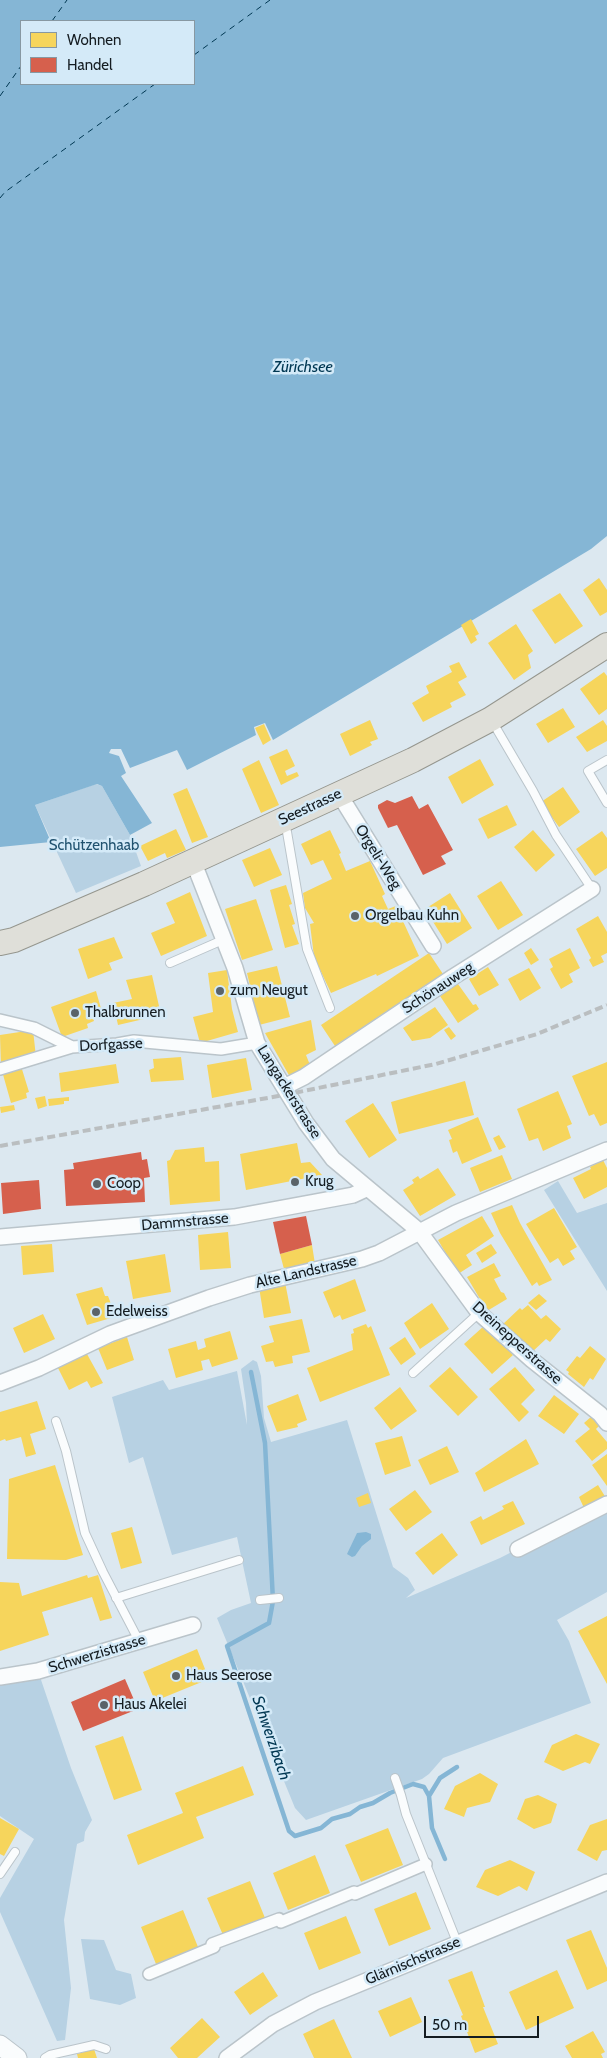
<!DOCTYPE html>
<meta charset="utf-8">
<style>
body{margin:0}
#map{position:relative;width:607px;height:2058px;overflow:hidden;background:#dce8f0;font-family:Cabin,sans-serif}
canvas{display:block}
.legend{position:absolute;left:20px;top:20px;width:175px;height:65px;box-sizing:border-box;background:#d4eaf8;border:1px solid #8798a2;margin:0;padding:6px 9px;list-style:none;font-size:15px;color:#141c21}
.legend li{display:flex;align-items:center;gap:10px;height:25px}
.legend b{width:25px;border:1px solid #8798a2}
.scale{position:absolute;left:424px;top:2016px;width:115px;height:22px;box-sizing:border-box;border:2px solid #141c21;border-top:0;padding-left:6px;font-size:15px;line-height:18px;white-space:nowrap;color:#141c21;-webkit-text-stroke:4px #d4eaf8;paint-order:stroke}
</style>
<div id="map">
<canvas width="607" height="2058"></canvas>
<ul class="legend">
<li><b style="height:14px;background:#f6d55c"></b>Wohnen</li>
<li><b style="height:14px;background:#d6604d"></b>Handel</li>
</ul>
<div class="scale">50 m</div>
</div>
<script>
const context = document.querySelector('canvas').getContext('2d');
context.lineJoin = 'round';
function fillPath(path, color) { context.fillStyle = color; context.fill(path, 'evenodd'); }
const toPath = rows => new Path2D(rows.map(r => 'M' + r).join(''));
function strokePath(path, color, width, dash) { context.strokeStyle = color; context.lineWidth = width; context.lineCap = dash ? 'butt' : 'round'; context.setLineDash(dash || []); context.stroke(path); }
function drawText(font, color, halo, rows, align = 'center') {
  context.font = font + ' Cabin,sans-serif'; context.lineWidth = 5; context.setLineDash([]); context.textBaseline = 'middle'; context.strokeStyle = halo; context.fillStyle = color; for (const [text, x, y, turn = 0] of rows) {
    context.save(); context.translate(x, y); context.rotate((+turn || 0) * Math.PI / 180); context.textAlign = isNaN(turn) ? turn : align; if (halo) context.strokeText(text, 0, 0); context.fillText(text, 0, 0); context.restore();
  }
}
const green = toPath([
 [96,784,102,786,130,835,141,866,76,893,35,805],
 [558,1181,577,1213,607,1203,607,1291,544,1190],
 [253,1360,257,1362,261,1376,264,1418,271,1442,347,1420,393,1567,408,1578,415,1590,406,1598,500,1558,607,1503,607,1592,557,1620,569,1641,591,1703,443,1758,429,1774,422,1779,306,1820,295,1808,217,1618,231,1610,251,1603,237,1537,172,1555,143,1457,129,1463,112,1397,163,1380,169,1390,237,1371,247,1425,246,1403,241,1369],
 [38,1671,71,1768,92,1820,85,1832,84,1841,77,1844,64,1920,71,1988,65,2040,57,2041,0,1912,0,1898,34,1839,0,1816,0,1677],
 [81,1939,104,1940,116,1970,131,1974,136,1998,120,2005,90,1999]
]);
const water = toPath([
 [0,0,607,0,607,536,591,549,273,740,265,723,254,727,256,735,187,770,177,750,130,768,121,749,111,749,109,753,119,756,126,773,121,776,152,823,130,835,102,786,97,784,35,805,51,842,0,847],
 [21,21,194,21,194,84,21,84],
 [366,1532,371,1534,371,1539,362,1546,355,1556,352,1557,347,1554,357,1533]
]);
const homes = toPath([
 [599,578,607,590,607,612,600,616,583,590],
 [560,593,583,626,555,644,532,610],
 [471,619,479,634,475,636,477,640,471,644,461,625],
 [516,624,533,651,528,655,531,668,514,680,488,643],
 [459,662,467,677,458,682,466,695,450,703,452,707,423,722,412,703,429,693,426,686,452,672,449,666],
 [604,672,607,676,607,709,599,715,580,689],
 [563,708,575,727,548,743,536,724],
 [370,720,378,739,370,742,372,745,350,756,340,734],
 [603,720,607,726,607,741,587,752,576,737],
 [264,724,271,740,263,745,255,728],
 [287,749,295,766,285,771,287,776,297,772,299,776,281,785,269,757],
 [480,759,494,785,462,804,448,777],
 [259,760,279,805,261,813,242,769],
 [563,787,580,812,559,827,541,802],
 [187,788,208,837,192,843,173,794],
 [507,805,517,825,488,839,478,819],
 [176,829,186,850,167,858,165,853,148,861,140,846],
 [330,830,341,853,339,854,346,871,370,861,385,894,382,896,388,909,396,906,419,956,377,976,376,974,331,993,314,957,310,924,314,923,305,908,303,893,332,879,323,860,311,865,301,844],
 [533,830,555,855,536,872,514,847],
 [602,831,607,838,607,868,595,876,576,849],
 [270,848,282,875,254,887,242,860],
 [501,881,523,915,498,930,477,896],
 [286,885,292,904,289,905,295,924,292,925,299,944,285,948,270,890],
 [190,892,207,936,161,956,151,933,175,923,166,903],
 [450,893,472,928,447,944,425,909],
 [256,899,273,950,242,960,225,909],
 [598,916,607,932,607,953,601,956,604,962,593,967,589,960,591,958,576,929],
 [114,937,123,958,109,963,112,970,88,979,78,949],
 [531,948,539,960,531,965,524,953],
 [570,948,580,968,569,974,573,982,561,989,550,969,553,967,549,959],
 [429,953,443,974,335,1046,321,1025],
 [277,966,290,1017,259,1025,247,973],
 [488,967,499,985,479,996,469,979],
 [529,968,541,988,520,1001,508,979],
 [227,970,232,1009,238,1032,200,1043,193,1017,213,1012,208,973],
 [152,975,161,1015,118,1025,113,1003,132,999,126,980],
 [458,984,473,1005,476,1004,479,1009,458,1023,440,996],
 [96,991,102,1012,92,1015,94,1021,87,1024,88,1028,62,1037,51,1007],
 [435,1007,448,1025,430,1038,412,1041,403,1028],
 [311,1020,316,1050,306,1055,310,1065,290,1077,265,1033],
 [449,1027,456,1036,451,1040,444,1030],
 [33,1030,36,1057,1,1067,0,1035],
 [181,1057,184,1080,151,1082,149,1070,154,1068,153,1059],
 [246,1058,252,1090,212,1098,207,1065],
 [607,1062,607,1123,600,1126,594,1114,589,1116,572,1076],
 [116,1064,119,1083,61,1092,59,1073],
 [21,1066,29,1092,26,1093,27,1098,11,1103,2,1071],
 [465,1081,474,1115,399,1134,391,1102],
 [558,1091,572,1124,567,1126,571,1138,543,1151,538,1138,529,1141,517,1109],
 [45,1096,47,1106,38,1109,35,1098],
 [69,1097,69,1101,64,1101,64,1104,49,1106,48,1099],
 [373,1103,397,1140,369,1158,345,1121],
 [14,1105,15,1110,1,1113,0,1107],
 [478,1117,492,1151,462,1164,457,1151,453,1153,449,1140,452,1139,448,1130],
 [499,1135,506,1147,499,1150,493,1138],
 [297,1143,301,1163,310,1162,322,1175,246,1190,240,1154],
 [204,1147,205,1162,219,1161,220,1201,170,1205,167,1161,170,1160,175,1150],
 [502,1155,512,1179,480,1192,470,1168],
 [603,1160,607,1168,607,1187,584,1199,573,1178,591,1169,590,1167],
 [438,1168,456,1195,420,1216,403,1190,414,1183,412,1180,418,1176,420,1179],
 [512,1205,520,1223,552,1280,539,1286,537,1282,532,1286,500,1233,491,1213],
 [554,1208,577,1247,570,1251,575,1259,563,1266,558,1258,550,1263,526,1224],
 [482,1216,494,1236,466,1255,472,1265,458,1274,438,1240],
 [228,1232,231,1268,200,1270,198,1235],
 [52,1244,54,1272,23,1275,21,1246],
 [491,1244,497,1253,482,1263,476,1253],
 [312,1245,315,1264,297,1269,297,1266,284,1269,280,1254],
 [165,1254,171,1292,133,1299,126,1261],
 [494,1263,501,1276,494,1279,501,1292,504,1293,507,1299,487,1311,467,1277],
 [355,1279,366,1311,342,1320,340,1315,334,1318,323,1292],
 [285,1282,291,1313,264,1318,259,1287],
 [102,1287,105,1296,108,1296,111,1304,107,1306,111,1318,87,1325,76,1294],
 [539,1294,547,1301,536,1310,528,1303],
 [432,1303,449,1329,420,1349,404,1323],
 [528,1305,541,1319,546,1315,561,1329,550,1342,546,1339,531,1353,502,1325,520,1308,522,1310],
 [43,1314,55,1339,24,1353,13,1328],
 [302,1319,310,1352,292,1356,293,1363,275,1367,273,1361,266,1362,261,1346,274,1342,269,1326],
 [366,1324,368,1328,371,1326,390,1375,320,1402,307,1368,353,1350,351,1334,354,1333,353,1329],
 [485,1325,513,1355,492,1374,464,1344],
 [230,1331,238,1359,212,1367,209,1359,201,1361,203,1370,176,1378,168,1349,196,1341,198,1350,206,1347,204,1339],
 [127,1337,134,1360,107,1370,98,1348],
 [405,1337,416,1354,401,1365,389,1348],
 [590,1346,606,1359,593,1380,590,1378,584,1387,568,1374,569,1372,566,1370,577,1356,580,1358],
 [87,1354,103,1383,91,1388,87,1381,69,1390,58,1368],
 [450,1367,478,1397,458,1416,429,1386],
 [515,1367,535,1390,521,1404,529,1412,519,1422,489,1389],
 [400,1387,417,1411,391,1430,374,1408],
 [298,1394,307,1420,297,1424,298,1427,277,1432,267,1406],
 [554,1395,579,1414,564,1434,538,1416],
 [37,1401,46,1429,30,1434,36,1454,26,1457,21,1437,6,1441,5,1439,0,1441,0,1412],
 [592,1416,600,1425,596,1429,607,1442,607,1449,592,1461,575,1441,590,1429,584,1423],
 [402,1436,411,1466,385,1475,375,1443],
 [526,1439,539,1464,484,1492,475,1473],
 [447,1446,459,1472,430,1485,418,1460],
 [607,1454,607,1486,592,1465],
 [55,1465,83,1555,66,1560,7,1559,9,1479],
 [598,1485,606,1498,584,1508,579,1497],
 [415,1490,432,1512,406,1531,389,1509],
 [368,1493,371,1503,359,1507,356,1498],
 [513,1501,525,1524,481,1545,470,1522,481,1516,483,1520,504,1509,502,1506],
 [132,1527,142,1563,121,1569,111,1533],
 [442,1533,458,1555,433,1575,415,1553],
 [87,1575,88,1578,98,1575,112,1618,100,1621,92,1597,42,1612,49,1635,0,1651,0,1582,19,1583,22,1596],
 [607,1616,607,1684,578,1631],
 [197,1649,209,1679,155,1701,143,1672],
 [576,1734,600,1744,590,1764,585,1762,563,1771,544,1762,552,1745],
 [123,1736,142,1790,114,1800,95,1746],
 [243,1766,254,1795,196,1817,204,1838,138,1865,127,1835,183,1813,175,1793],
 [480,1773,498,1784,490,1802,467,1808,464,1817,444,1809,455,1786],
 [538,1795,557,1804,551,1823,534,1829,517,1819,525,1799],
 [0,1818,19,1829,4,1856,0,1854],
 [607,1819,607,1850,602,1851,597,1861,577,1850,590,1825],
 [388,1828,403,1865,361,1882,345,1845],
 [315,1855,330,1893,288,1910,273,1873],
 [510,1860,535,1872,527,1891,519,1886,498,1896,476,1887,485,1870],
 [250,1881,265,1918,223,1935,207,1898],
 [416,1892,431,1929,389,1946,374,1909],
 [183,1910,198,1947,156,1964,141,1927],
 [346,1916,361,1953,319,1970,304,1933],
 [591,1930,607,1968,607,1981,587,1990,566,1940],
 [557,1970,574,2008,526,2030,509,1992],
 [472,1971,485,2007,483,2007,498,2044,475,2053,461,2016,463,2015,448,1980],
 [263,1972,278,1996,250,2015,234,1992],
 [411,1997,422,2022,390,2037,378,2011],
 [202,2018,220,2037,197,2058,178,2058,170,2048],
 [334,2019,352,2058,314,2058,303,2034],
 [593,2031,605,2052,601,2054,603,2058,572,2058,565,2046],
 [94,2049,97,2058,78,2058,77,2054]
]);
const shops = toPath([
 [412,796,419,809,428,804,453,850,441,856,446,864,423,875,397,825,388,828,378,808,378,805,387,800,395,803],
 [141,1152,142,1160,147,1159,150,1177,144,1178,145,1202,66,1206,64,1170,74,1169,73,1163],
 [39,1180,41,1209,3,1214,1,1183],
 [306,1216,312,1245,280,1254,273,1222],
 [125,1679,138,1709,83,1731,71,1702]
]);
const stream = toPath([
 [251,1372,265,1443,273,1601,269,1623,227,1646,289,1831,295,1836,321,1828,332,1819,350,1814,360,1807,373,1803,390,1793,413,1784,424,1787,429,1796],
 [445,1859,432,1828,429,1796,440,1778,457,1767]
]);
const ferry = toPath([
 [52,21,67,0],
 [194,55,270,0],
 [0,96,21,66],
 [0,198,5,192,155,84]
]);
const service = toPath([
 [492,721,533,791,556,835,592,889],
 [607,760,588,771,607,803],
 [284,821,287,832,307,949,330,1008],
 [170,963,225,939],
 [413,1373,479,1313],
 [56,1421,66,1451,85,1533,103,1572,139,1641],
 [116,1598,239,1560],
 [260,1600,279,1598],
 [395,1778,401,1795,406,1814,457,1942],
 [0,1874,15,1852],
 [45,2058,50,2055,94,2045,106,2049]
]);
const pedestrian = toPath([
 [0,1020,34,1028,72,1047,117,1044,134,1041,221,1049,257,1043],
 [0,1069,72,1047],
 [149,1974,214,1947,212,1944,279,1919,281,1922,354,1892,355,1894,426,1864]
]);
const minor = toPath([
 [339,794,433,946],
 [193,861,235,968,257,1043,306,1123,333,1159,419,1231,479,1313,532,1360,600,1414,607,1423],
 [284,1087,304,1077,453,977,592,889],
 [0,1237,234,1217,353,1195,366,1189],
 [0,1383,39,1368,110,1334,209,1298,250,1285,362,1259,379,1253,456,1213,607,1150],
 [518,1549,607,1504],
 [0,1677,38,1671,193,1625],
 [227,2058,273,2024,315,2002,607,1882]
]);
const tertiary = toPath([
 [0,2045,17,2058]
]);
const primary = toPath([
 [0,943,14,940,144,884,413,760,491,719,607,645]
]);
const rail = toPath([
 [0,1146,284,1095,436,1064,537,1034,607,1005]
]);
const markers = [
 [355,916,5,"#5a6369"],
 [220,991,5,"#5a6369"],
 [75,1013,5,"#5a6369"],
 [295,1182,5,"#5a6369"],
 [97,1184,5,"#5a6369"],
 [96,1312,5,"#5a6369"],
 [176,1676,5,"#5a6369"],
 [104,1705,5,"#5a6369"]
];
const streetNames = [
 ["Seestrasse",310,807,-25],
 ["Orgeli-Weg",378,857,58],
 ["Schönauweg",438,988,-33],
 ["Dorfgasse",111,1045,-3],
 ["Langackerstrasse",289,1092,58],
 ["Dammstrasse",185,1222,-5],
 ["Alte Landstrasse",306,1272,-13],
 ["Dreinepperstrasse",517,1343,42],
 ["Schwerzistrasse",97,1654,-17],
 ["Glärnischstrasse",413,1961,-23]
];
const parkNames = [
 ["Schützenhaab",94,846]
];
const poiNames = [
 ["Orgelbau Kuhn",365,916],
 ["zum Neugut",230,991],
 ["Thalbrunnen",85,1013],
 ["Krug",305,1182],
 ["Coop",107,1184],
 ["Edelweiss",106,1312],
 ["Haus Seerose",186,1676],
 ["Haus Akelei",114,1705]
];
const waterNames = [
 ["Zürichsee",303,367],
 ["Schwerzibach",271,1738,71]
];
fillPath(green, '#b7d1e3');
fillPath(water, '#85b6d5');
fillPath(homes, '#f6d55c');
fillPath(shops, '#d6604d');
strokePath(stream, '#85b6d5', 4.5);
strokePath(ferry, '#003752', 1, [6, 5]);
strokePath(service, '#bac4ca', 10);
strokePath(pedestrian, '#bac4ca', 14);
strokePath(minor, '#bac4ca', 18);
strokePath(tertiary, '#bac4ca', 21);
strokePath(primary, '#95968e', 26);
strokePath(service, '#fafcfd', 8);
strokePath(pedestrian, '#fafcfd', 11);
strokePath(minor, '#fafcfd', 15);
strokePath(tertiary, '#fafcfd', 19);
strokePath(primary, '#dfdfd9', 24);
strokePath(rail, '#babec0', 4, [8, 4]);
for (const [x, y, r, color] of markers) { const dot = new Path2D(); dot.arc(x, y, r, 0, 2 * Math.PI); context.fillStyle = color; context.fill(dot); strokePath(dot, '#d4eaf8', 2); }
drawText('15px', '#141c21', '#d4eaf8', streetNames);
drawText('15px', '#20526f', '#d4eaf8', parkNames);
drawText('15px', '#141c21', '#d4eaf8', poiNames, 'left');
drawText('italic 16px', '#003752', '#d4eaf8', waterNames);
</script>
